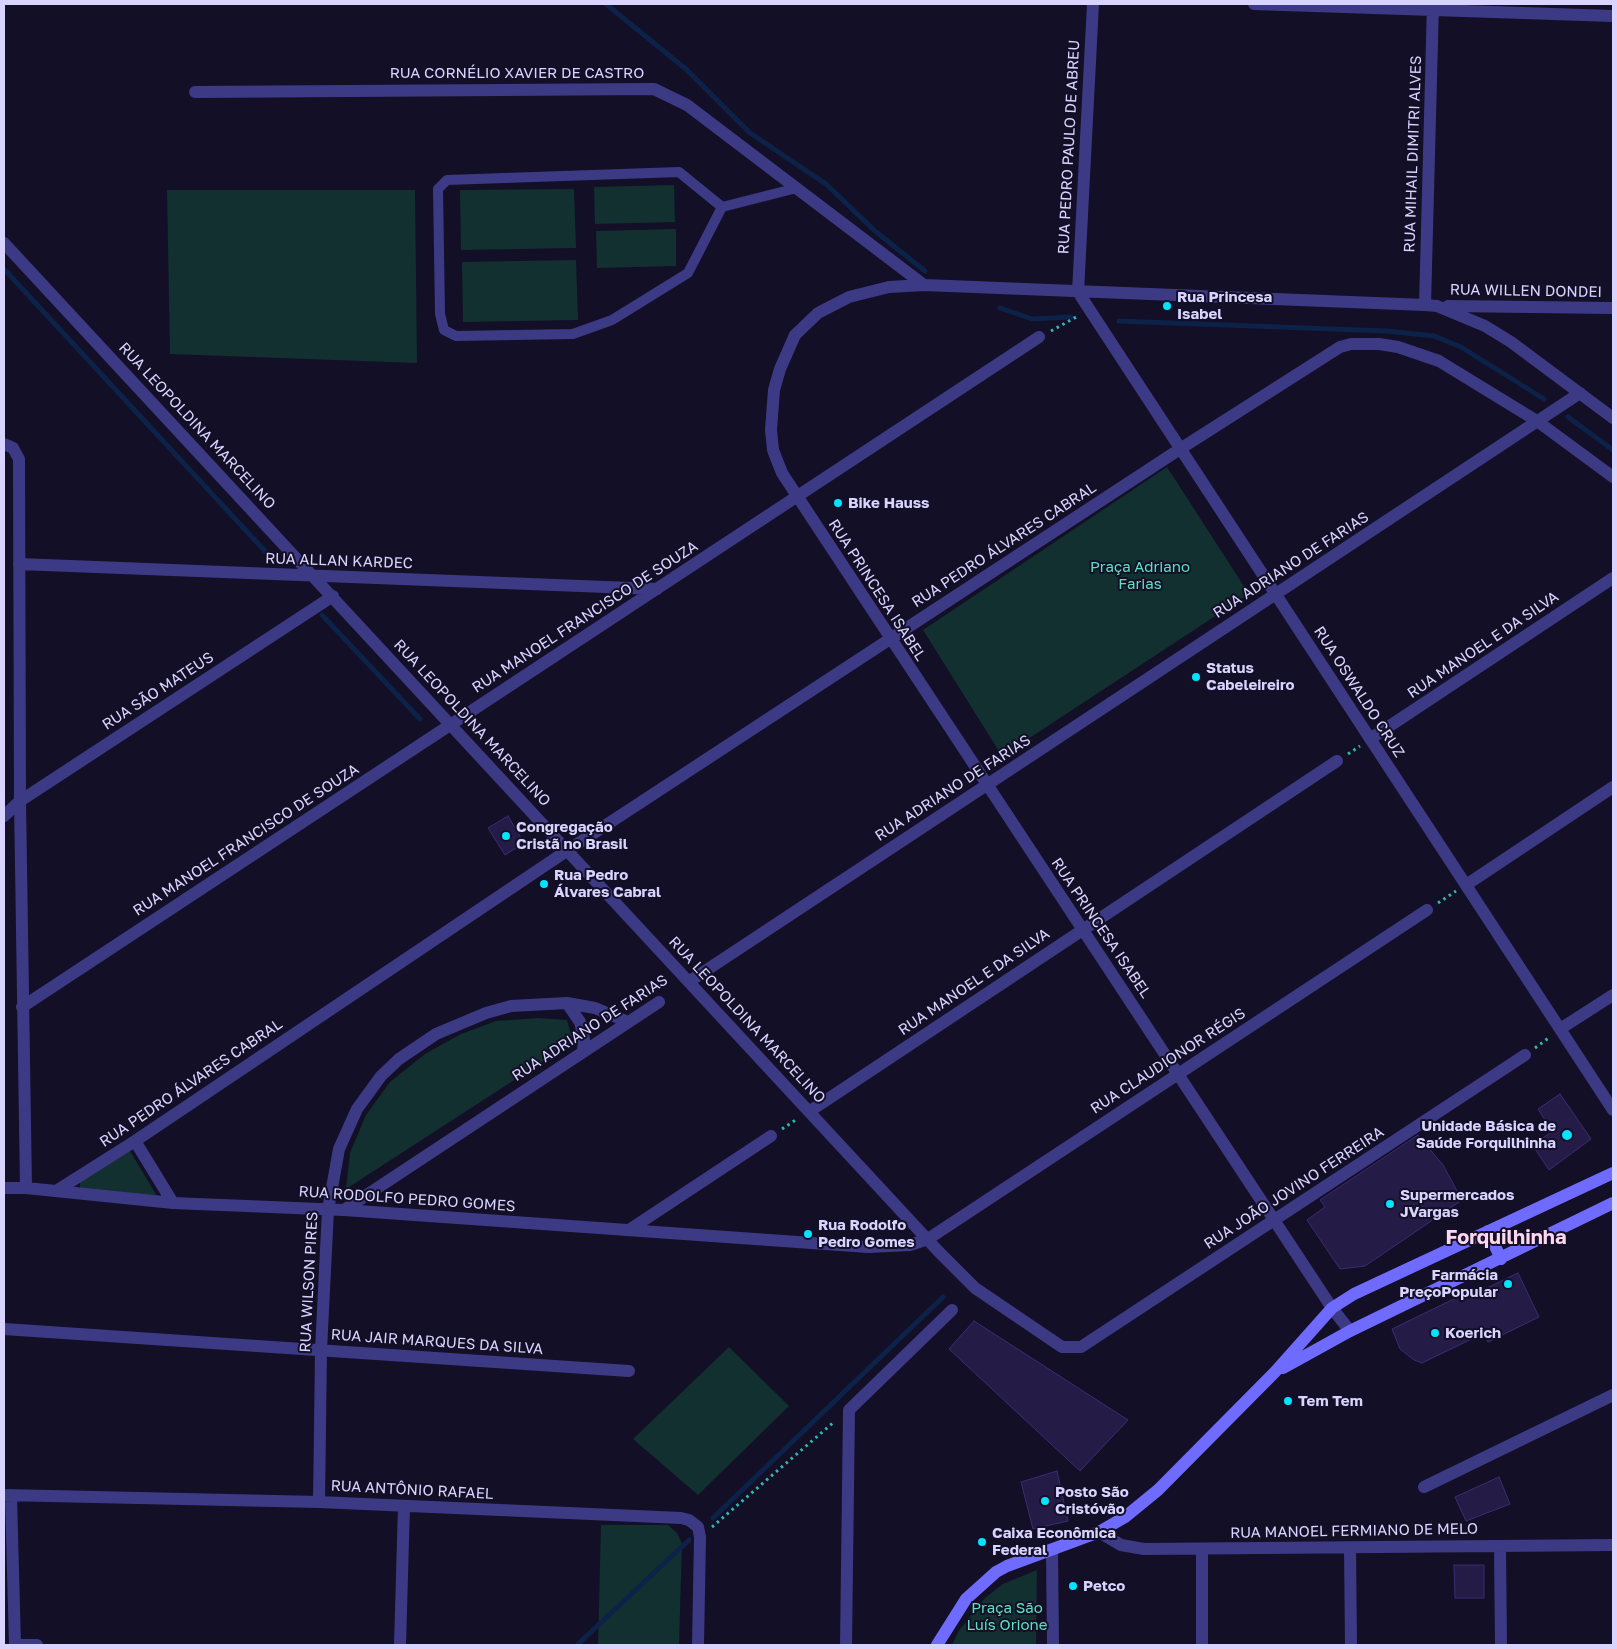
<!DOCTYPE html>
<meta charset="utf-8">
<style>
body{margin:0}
#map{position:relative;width:1617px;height:1649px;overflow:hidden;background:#130f26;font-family:"Golos Text",sans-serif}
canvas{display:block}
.frame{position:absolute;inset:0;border:5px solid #d9d4ff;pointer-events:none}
</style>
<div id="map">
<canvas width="1617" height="1649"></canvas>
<div class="frame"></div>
</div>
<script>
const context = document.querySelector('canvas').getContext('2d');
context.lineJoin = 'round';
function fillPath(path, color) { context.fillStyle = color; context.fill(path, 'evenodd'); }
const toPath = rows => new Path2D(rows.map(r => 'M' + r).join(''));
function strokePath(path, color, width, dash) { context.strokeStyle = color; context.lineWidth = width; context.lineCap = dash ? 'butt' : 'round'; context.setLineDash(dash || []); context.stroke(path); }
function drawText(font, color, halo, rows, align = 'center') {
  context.font = font + ' "Golos Text",sans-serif'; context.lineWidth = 4; context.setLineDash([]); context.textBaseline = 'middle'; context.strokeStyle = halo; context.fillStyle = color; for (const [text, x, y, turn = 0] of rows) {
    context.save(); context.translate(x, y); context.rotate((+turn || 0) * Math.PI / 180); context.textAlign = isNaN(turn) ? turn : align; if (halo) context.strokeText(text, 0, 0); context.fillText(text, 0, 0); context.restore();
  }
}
const green = toPath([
 [674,185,675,222,595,224,594,187],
 [574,189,576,248,461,250,460,190],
 [167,190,415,190,417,363,170,354],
 [676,229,676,266,597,268,596,231],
 [576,260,578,320,463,322,462,262],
 [1167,467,1249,594,1002,756,923,630],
 [538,1018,567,1020,573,1042,346,1189,350,1153,366,1115,390,1082,425,1054,461,1034,496,1021],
 [130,1151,157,1196,80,1193,80,1182],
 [729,1347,789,1406,698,1495,633,1439],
 [601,1525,668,1525,677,1533,682,1544,679,1645,598,1645],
 [1037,1570,1036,1645,952,1645,958,1632,985,1598,1003,1584]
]);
const stream = toPath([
 [606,4,687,70,750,133,826,184,875,231,925,271],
 [4,269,275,562],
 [1000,308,1032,319,1071,317],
 [1119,321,1387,331,1434,336,1461,347,1544,399],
 [1568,417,1613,450],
 [322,615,420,719],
 [713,1518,943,1297],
 [578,1644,689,1540]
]);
const building = toPath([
 [508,816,524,843,505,855,488,828,508,816],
 [1560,1094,1591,1139,1549,1170,1533,1146,1552,1131,1538,1109,1560,1094],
 [1418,1135,1443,1165,1462,1200,1365,1266,1340,1269,1307,1220,1325,1207,1320,1200,1418,1135],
 [1518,1273,1539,1317,1488,1342,1484,1333,1422,1363,1414,1360,1400,1349,1392,1329,1460,1296,1462,1300,1518,1273],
 [974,1321,1128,1420,1080,1471,949,1349,974,1321],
 [1057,1471,1068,1521,1033,1529,1021,1482,1057,1471],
 [1499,1477,1510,1504,1466,1521,1455,1497,1499,1477],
 [1454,1565,1484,1565,1484,1598,1455,1598,1454,1565]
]);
const path = toPath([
 [1051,331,1078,316],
 [1348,754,1360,746],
 [1438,903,1456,891],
 [1535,1048,1550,1037],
 [782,1129,797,1119],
 [712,1527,834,1422]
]);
const lane = toPath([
 [722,207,679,172,447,180,438,189,440,314,444,330,456,336,573,334,612,320,688,273,722,207,797,188]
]);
const street = toPath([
 [1254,4,1613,16],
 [195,92,654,89,687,105,924,285],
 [4,243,940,1253,975,1288,1062,1347,1081,1347,1525,1055],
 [1078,292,1613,1110],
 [1078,292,1093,4],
 [1425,305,1433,4],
 [1448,306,1613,308],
 [4,444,13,448,19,459,20,801,26,1188],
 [19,564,657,589],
 [1370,739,1613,578],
 [4,816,20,801,333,596],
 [1466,885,1613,787],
 [690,981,1580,393],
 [567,1003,580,1022,584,1039,583,1052],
 [22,1007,1039,337],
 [1560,1029,1613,995],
 [810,1111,1337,761],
 [135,1141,173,1203],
 [4,1188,26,1188,173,1203,344,1210,868,1247,910,1245,928,1239,1427,910],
 [56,1191,135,1141,568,850,1180,449,1340,347,1351,344,1379,344,1398,347,1439,361,1537,421,1613,477],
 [344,1210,659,1002],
 [629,1230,771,1136],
 [4,1329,629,1371],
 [1350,1331,1332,1308,782,473,773,450,771,430,774,390,780,369,795,335,818,313,849,297,889,287,924,285,1425,305,1437,306,1485,326,1511,342,1613,418],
 [1424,1487,1613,1395],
 [4,1495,319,1502,681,1518,689,1520,698,1527,700,1537,698,1645],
 [11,1496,15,1645],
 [319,1502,321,1350,328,1210,339,1149,357,1109,381,1076,399,1059,436,1034,486,1013,511,1006,567,1003,595,1008,628,1022],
 [1099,1532,1121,1545,1144,1549,1613,1545],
 [1500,1546,1501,1645],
 [1350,1548,1351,1645],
 [1202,1549,1202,1645],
 [1052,1550,1053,1645],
 [15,1645,37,1645],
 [400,1645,404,1506],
 [846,1645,849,1410,952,1310]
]);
const secondary = toPath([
 [1488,1231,1501,1259],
 [1283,1368,1350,1331,1613,1203],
 [937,1645,966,1599,996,1572,1007,1566,1099,1532,1125,1517,1158,1490,1275,1372,1332,1308,1354,1294,1613,1173]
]);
const markers = [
 [1167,306,5,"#00e5ff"],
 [838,503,5,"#00e5ff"],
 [1196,677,5,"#00e5ff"],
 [506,836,5,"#00e5ff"],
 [544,884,5,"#00e5ff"],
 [1567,1135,6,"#00e5ff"],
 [1390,1204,5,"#00e5ff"],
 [808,1234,5,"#00e5ff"],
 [1508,1284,5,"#00e5ff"],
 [1435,1333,5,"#00e5ff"],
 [1288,1401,5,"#00e5ff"],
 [1045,1501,5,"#00e5ff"],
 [982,1542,5,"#00e5ff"],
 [1073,1586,5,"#00e5ff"]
];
const streetNames = [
 ["RUA CORNÉLIO XAVIER DE CASTRO",517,73],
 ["RUA PEDRO PAULO DE ABREU",1069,147,-87],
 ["RUA MIHAIL DIMITRI ALVES",1413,154,-88],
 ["RUA WILLEN DONDEI",1526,291,1],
 ["RUA LEOPOLDINA MARCELINO",197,426,47],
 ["RUA PEDRO ÁLVARES CABRAL",1004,545,-33],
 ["RUA ALLAN KARDEC",339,561,2],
 ["RUA ADRIANO DE FARIAS",1291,565,-33],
 ["RUA PRINCESA ISABEL",877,590,57],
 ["RUA MANOEL FRANCISCO DE SOUZA",585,617,-33],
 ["RUA MANOEL E DA SILVA",1483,645,-34],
 ["RUA SÃO MATEUS",158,691,-33],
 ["RUA OSWALDO CRUZ",1359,692,57],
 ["RUA LEOPOLDINA MARCELINO",472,723,47],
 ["RUA ADRIANO DE FARIAS",953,788,-33],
 ["RUA MANOEL FRANCISCO DE SOUZA",246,840,-33],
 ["RUA PRINCESA ISABEL",1101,928,56],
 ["RUA MANOEL E DA SILVA",974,982,-34],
 ["RUA LEOPOLDINA MARCELINO",747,1020,47],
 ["RUA ADRIANO DE FARIAS",590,1028,-33],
 ["RUA CLAUDIONOR RÉGIS",1168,1061,-33],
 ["RUA PEDRO ÁLVARES CABRAL",191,1083,-34],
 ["RUA JOÃO JOVINO FERREIRA",1294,1188,-33],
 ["RUA RODOLFO PEDRO GOMES",407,1199,4],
 ["RUA WILSON PIRES",309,1282,-87],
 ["RUA JAIR MARQUES DA SILVA",437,1342,4],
 ["RUA ANTÔNIO RAFAEL",412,1490,3],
 ["RUA MANOEL FERMIANO DE MELO",1354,1531,-1]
];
const poiNames = [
 ["Rua Princesa",1177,297],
 ["Isabel",1177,314],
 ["Bike Hauss",848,503],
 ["Status",1206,668],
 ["Cabeleireiro",1206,685],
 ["Congregação",516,827],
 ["Cristã no Brasil",516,844],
 ["Rua Pedro",554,875],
 ["Álvares Cabral",554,892],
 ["Unidade Básica de",1556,1126,"right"],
 ["Saúde Forquilhinha",1556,1143,"right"],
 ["Supermercados",1400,1195],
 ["JVargas",1400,1212],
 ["Rua Rodolfo",818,1225],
 ["Pedro Gomes",818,1242],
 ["Farmácia",1498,1275,"right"],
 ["PreçoPopular",1498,1292,"right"],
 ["Koerich",1445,1333],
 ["Tem Tem",1298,1401],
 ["Posto São",1055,1492],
 ["Cristóvão",1055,1509],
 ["Caixa Econômica",992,1533],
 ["Federal",992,1550],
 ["Petco",1083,1586]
];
const parkNames = [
 ["Praça Adriano",1140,567],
 ["Farias",1140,584],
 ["Praça São",1007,1608],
 ["Luís Orione",1007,1625]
];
const districtNames = [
 ["Forquilhinha",1506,1238]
];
fillPath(green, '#12302f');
strokePath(stream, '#0c2248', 5);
fillPath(building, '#241b47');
strokePath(building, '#3b2d73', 1);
strokePath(path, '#2fb8b0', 3, [2.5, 4]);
strokePath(lane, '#3d3a85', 10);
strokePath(street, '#3d3a85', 12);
strokePath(secondary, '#6f6bff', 12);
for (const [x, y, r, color] of markers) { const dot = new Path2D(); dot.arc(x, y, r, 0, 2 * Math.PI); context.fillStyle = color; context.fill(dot); strokePath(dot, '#130f26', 2); }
drawText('15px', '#d9d4ff', '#130f26', streetNames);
drawText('bold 15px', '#d9d4ff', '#130f26', poiNames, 'left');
drawText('15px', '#5fe0c0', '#130f26', parkNames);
drawText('bold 20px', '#ffd6f0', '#130f26', districtNames);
</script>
